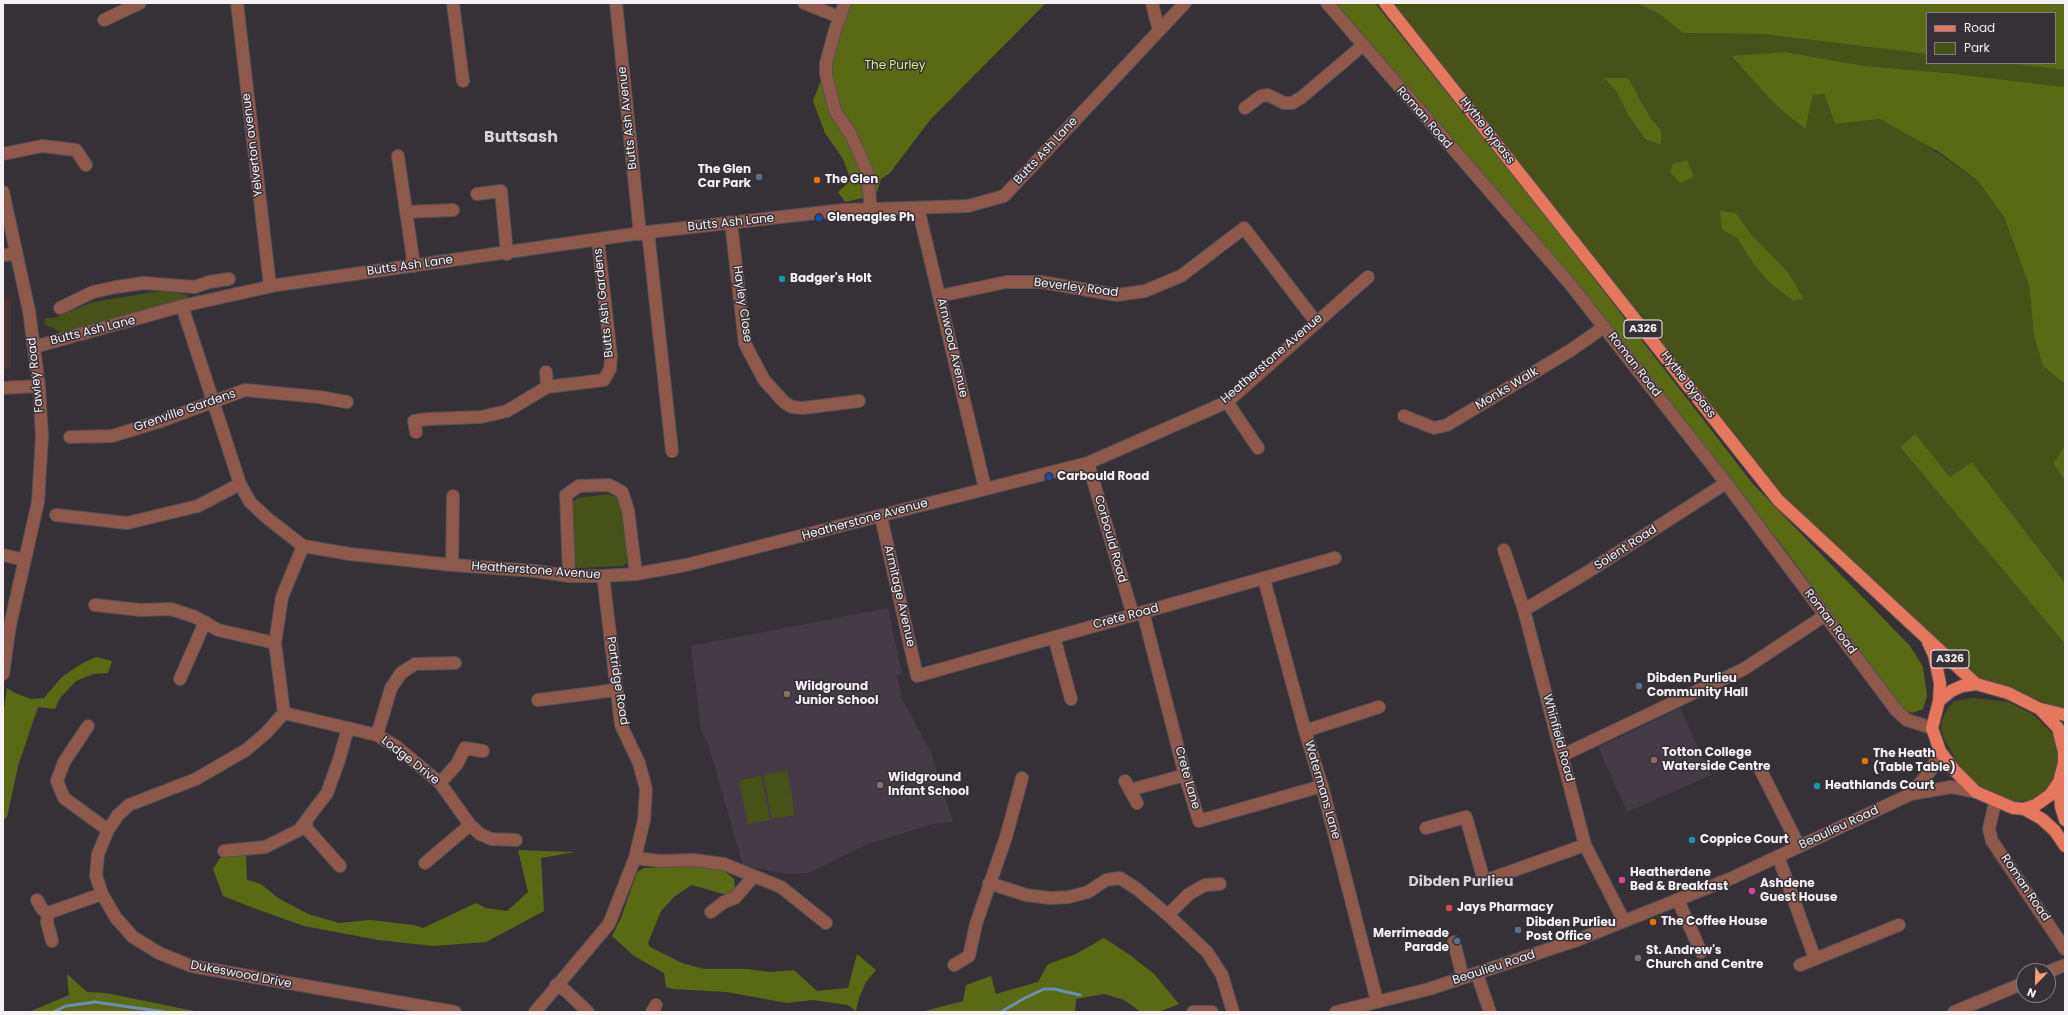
<!DOCTYPE html>
<style>
body{margin:0}
#map{position:relative;width:2068px;height:1015px;overflow:hidden;background:#363137;font-family:Poppins,sans-serif}
canvas{display:block}
.frame{position:absolute;inset:0;border:4px solid #f4f0f4;pointer-events:none}
.legend{position:absolute;left:1926px;top:12px;width:130px;height:52px;box-sizing:border-box;background:#363137;border:1px solid #827d83;margin:0;padding:5px 7px;list-style:none;font-size:12px;color:#f4f0f4}
.legend li{display:flex;align-items:center;gap:8px;height:20px}
.legend b{width:20px;border:1px solid #827d83}
.north{position:absolute;left:2016px;top:963px;width:40px;height:40px;box-sizing:border-box;background:#363137;border:1px solid #827d83;border-radius:50%;rotate:203deg;font-size:11px;font-weight:700;line-height:16px;text-align:center;color:#f4f0f4}
.north::after{content:'';display:block;margin:auto;width:14px;height:18px;background:#f1a27b;clip-path:polygon(50% 0,100% 100%,50% 72%,0 100%)}
</style>
<div id="map">
<canvas width="2068" height="1015"></canvas>
<div class="frame"></div>
<ul class="legend">
<li><b style="height:5px;background:#e6775c"></b>Road</li>
<li><b style="height:11px;background:#465218"></b>Park</li>
</ul>
<div class="north">N</div>
</div>
<script>
const context = document.querySelector('canvas').getContext('2d');
context.lineJoin = 'round';
function fillPath(path, color) { context.fillStyle = color; context.fill(path, 'evenodd'); }
const toPath = rows => new Path2D(rows.map(r => 'M' + r).join(''));
function strokePath(path, color, width, dash) { context.strokeStyle = color; context.lineWidth = width; context.lineCap = dash ? 'butt' : 'round'; context.setLineDash(dash || []); context.stroke(path); }
function drawText(font, color, halo, rows, align = 'center') {
  context.font = font + ' Poppins,sans-serif'; context.lineWidth = 3; context.setLineDash([]); context.textBaseline = 'middle'; context.strokeStyle = halo; context.fillStyle = color; for (const [text, x, y, turn = 0] of rows) {
    context.save(); context.translate(x, y); context.rotate((+turn || 0) * Math.PI / 180); context.textAlign = isNaN(turn) ? turn : align; if (halo) context.strokeText(text, 0, 0); context.fillText(text, 0, 0); context.restore();
  }
}
const commercial = toPath([
 [11,298,11,368,3,370,3,299]
]);
const built = toPath([
 [888,608,902,674,897,675,902,699,931,752,953,822,933,824,868,844,808,873,788,874,743,865,709,747,701,730,691,646],
 [1680,708,1711,775,1627,812,1597,744,1599,747]
]);
const green = toPath([
 [1390,3,1637,3,1661,15,1683,33,1762,34,1927,54,1927,63,2005,63,2065,70,2065,87,1947,73,1866,66,1785,52,1731,57,1804,129,1813,95,1824,94,1835,124,1880,119,1916,138,1977,180,2004,217,2029,285,2034,336,2043,366,2065,384,2065,445,2053,464,2065,481,2065,583,1972,462,1950,477,1915,435,1900,447,2065,644,2065,711,2006,687,1978,678,1821,533,1772,485],
 [1604,78,1638,94,1652,120,1661,130,1661,145,1645,139,1628,115,1616,91],
 [1736,213,1751,234,1788,272,1804,299,1793,301,1771,284,1754,265,1737,238],
 [161,291,183,294,187,296,188,300,65,334,44,324,46,318,53,318,93,302],
 [608,494,616,497,621,505,628,557,627,563,623,566,577,568,573,559,570,505,577,498],
 [1975,698,2008,702,2034,715,2056,737,2060,747,2055,775,2045,793,2034,800,2013,802,1981,787,1963,772,1943,737,1941,728,1942,720,1947,709,1954,701],
 [787,771,795,815,772,819,764,775],
 [761,776,770,820,748,824,739,781]
]);
const forest = toPath([
 [848,3,1046,3,930,120,890,173,881,179,876,195,845,202,838,192,851,180,843,159,825,133,813,101,834,48],
 [1336,3,1375,3,1537,205,1753,484,1910,646,1923,667,1927,696,1923,709,1912,713,1902,708,1783,547,1660,389,1480,171],
 [1637,3,2065,3,2065,70,2005,63,2055,63,2055,13,1927,13,1927,54,1762,34,1683,33,1661,15],
 [1785,52,1866,66,1947,73,2065,87,2065,384,2043,366,2034,336,2029,285,2004,217,1977,180,1939,152,1880,119,1835,124,1824,94,1813,95,1805,129,1777,106,1731,56],
 [1604,78,1628,78,1652,120,1661,130,1661,145,1645,139,1628,115,1616,91],
 [1687,160,1694,177,1680,183,1670,172,1673,164],
 [1720,211,1736,213,1751,234,1788,272,1804,299,1793,301,1771,284,1754,265,1737,238,1722,229],
 [1915,434,1950,477,1972,462,2065,583,2065,644,1900,447],
 [2065,445,2065,481,2053,464],
 [96,657,112,661,108,673,93,674,76,681,60,698,55,709,38,707,18,766,7,817,3,820,3,715,7,688,15,693,31,699,44,698,62,677,81,664],
 [518,850,575,852,541,858,544,911,486,942,434,946,378,940,304,926,259,910,223,896,213,869,222,855,246,855,247,880,261,884,278,898,308,914,339,923,370,920,414,925,423,928,476,903,486,908,507,911,528,892],
 [708,866,722,869,734,879,735,889,727,895,692,885,675,896,661,911,648,943,650,947,682,963,704,969,747,969,769,972,794,970,817,991,848,988,857,954,876,970,866,982,859,998,856,1011,848,1005,812,1000,787,1003,727,992,672,989,666,987,664,973,634,956,612,936,621,918,637,872,644,868],
 [1104,938,1130,955,1154,974,1179,1004,1158,1012,1141,1012,1124,1000,1104,994,1076,999,1075,1012,921,1012,963,1001,966,985,991,976,996,994,1038,982,1048,964,1076,954],
 [67,974,87,992,106,993,199,1012,29,1012,69,995]
]);
const stream = toPath([
 [53,1012,66,1006,95,1002,165,1012],
 [1001,1012,1023,999,1044,989,1054,989,1080,995]
]);
const minor = toPath([
 [237,3,270,286],
 [453,3,463,81],
 [616,3,640,234],
 [804,3,839,17],
 [845,3,835,30,826,63,826,74,835,111,850,133,867,171,871,211],
 [1152,3,1159,31],
 [1327,3,1570,284,1726,483,1896,710,1907,720,1932,728],
 [104,20,140,3],
 [1245,108,1261,96,1268,95,1284,103,1292,103,1302,97,1362,46],
 [3,154,42,146,76,150,86,165],
 [398,156,414,266],
 [3,192,29,311,39,386,42,436,38,502,10,625,3,674],
 [477,194,501,191,507,254],
 [918,208,985,488],
 [406,212,453,210],
 [731,223,745,344,764,380,784,402,792,407,803,408,859,401],
 [648,232,672,451],
 [3,255,16,254],
 [940,296,1006,282,1041,282,1117,295,1145,291,1181,276,1244,228,1316,322],
 [182,306,240,484,250,502,267,518,303,546,350,554,452,565,535,571,569,576,603,576,636,574,686,565,1088,463,1227,402,1368,277],
 [60,308,93,292,116,287,144,283,195,287,209,282,229,279],
 [34,347,182,306,277,285,648,232,843,210,968,206,1004,196,1185,3],
 [546,372,547,387],
 [3,388,39,386],
 [1227,402,1258,448],
 [1404,416,1434,428,1447,425,1571,350,1604,327],
 [416,432,414,421,428,419,481,417,507,411,547,387,604,380,610,369,611,357,598,240],
 [70,437,112,436,161,421,245,390,319,397,347,402],
 [1088,463,1133,615],
 [56,515,127,523,198,506,240,484],
 [881,517,917,676,1335,558],
 [303,546,282,597,275,643,284,713,266,733,246,750,196,779,129,805,118,815,108,830,98,854,96,876,102,894,116,918,133,937,159,953,191,966,455,1012],
 [1504,550,1524,610,1585,845,1624,921],
 [3,555,25,560],
 [452,565,453,496],
 [569,576,566,495,579,486,609,485,622,492,628,510,636,574],
 [1264,579,1305,731,1322,786,1377,1001],
 [95,605,141,610,171,609,195,617,218,630,275,643],
 [1524,610,1586,573,1726,483],
 [1143,612,1185,775,1199,821,1322,786],
 [1054,637,1071,699],
 [180,679,205,622],
 [538,700,616,690],
 [284,713,377,735,397,747,440,783,470,825,480,834,491,839,516,840],
 [88,726,64,762,57,781,64,798,108,830],
 [1305,731,1379,707],
 [377,735,391,688,401,673,415,664,455,663],
 [1563,755,1744,669,1824,616],
 [1761,771,1799,846],
 [1125,781,1137,803],
 [440,783,457,764,465,748,483,751],
 [1130,790,1185,775],
 [1911,794,1931,770,1940,751],
 [1995,802,1989,829,1992,841,2065,949],
 [306,821,307,829,340,866],
 [1426,828,1466,817,1484,881,1585,845],
 [224,851,265,847,299,830,327,793,339,760,348,728],
 [1778,856,1815,959],
 [635,858,660,861,694,860,724,864,781,887,826,923],
 [425,863,470,825],
 [989,883,1026,895,1050,898,1069,897,1088,892,1106,880,1120,878,1137,889,1168,915,1207,952,1222,975,1233,1012],
 [37,900,42,909,48,913],
 [1678,900,1701,952],
 [711,912,724,902,735,898,753,877],
 [1168,915,1189,894,1205,885,1220,884],
 [52,941,47,922,48,913,102,894],
 [1454,942,1463,978],
 [954,965,969,956,976,924,1006,837,1022,778],
 [1800,965,1899,925],
 [2048,972,2065,965],
 [1477,974,1490,1012],
 [556,985,566,991,588,1012],
 [535,1012,609,924,635,858,644,820,646,789,639,763,621,725,603,576],
 [652,1012,656,1005],
 [1193,1012,1212,1012],
 [1336,1012,1429,989,1577,940,1732,878,1911,794,1951,787,1976,792],
 [1954,1012,2024,983]
]);
const major = toPath([
 [1385,3,1778,500,1976,684],
 [1928,642,1934,655,1940,683,1939,701,1932,728,1940,751,1955,771,1976,792,2013,808,2024,809,2036,805,2050,795,2059,782,2064,763,2064,752,2058,728,2040,709,2008,693,1976,684,1962,686,1951,691,1939,701],
 [2041,709,2065,715],
 [2059,782,2061,807,2065,820],
 [2024,809,2042,819,2055,831,2065,846]
]);
const markers = [
 [759,177,4,"#5c6f8a"],
 [817,180,4,"#e8710a"],
 [819,218,4,"#1a4fb4"],
 [782,279,4,"#0f9aa8"],
 [1049,477,4,"#1a4fb4"],
 [1639,686,4,"#5c6f8a"],
 [787,694,4,"#8d6e63"],
 [1654,760,4,"#8d6e63"],
 [1865,761,4,"#e8710a"],
 [880,785,4,"#8d6e63"],
 [1817,786,4,"#0f9aa8"],
 [1692,840,4,"#0f9aa8"],
 [1622,880,4,"#d1479c"],
 [1752,891,4,"#d1479c"],
 [1449,908,4,"#e0444e"],
 [1653,922,4,"#e8710a"],
 [1518,930,4,"#5c6f8a"],
 [1457,941,4,"#5c6f8a"],
 [1638,958,4,"#6b7280"]
];
const shields = [
 [1643,329,38],
 [1950,659,38]
];
const shieldNames = [
 ["A326",1643,329],
 ["A326",1950,659]
];
const parkNames = [
 ["The Purley",895,66]
];
const streetNames = [
 ["Butts Ash Avenue",628,118,-96],
 ["Roman Road",1424,118,49],
 ["Hythe Bypass",1487,131,52],
 ["Yelverton avenue",253,145,-97],
 ["Butts Ash Lane",1046,151,-47],
 ["Butts Ash Lane",731,223,-6],
 ["Butts Ash Lane",410,266,-8],
 ["Beverley Road",1076,288,7],
 ["Butts Ash Gardens",604,303,-96],
 ["Hayley Close",742,304,82],
 ["Butts Ash Lane",93,331,-14],
 ["Arnwood Avenue",952,348,77],
 ["Heatherstone Avenue",1272,359,-41],
 ["Roman Road",1634,365,52],
 ["Fawley Road",36,375,-96],
 ["Hythe Bypass",1688,385,52],
 ["Monks Walk",1507,389,-31],
 ["Grenville Gardens",185,411,-19],
 ["Heatherstone Avenue",865,520,-15],
 ["Corbould Road",1110,539,74],
 ["Solent Road",1626,548,-33],
 ["Heatherstone Avenue",536,571,4],
 ["Armitage Avenue",899,596,77],
 ["Crete Road",1126,617,-15],
 ["Roman Road",1830,622,53],
 ["Partridge Road",617,681,81],
 ["Whinfield Road",1558,738,75],
 ["Lodge Drive",410,761,38],
 ["Crete Lane",1187,778,74],
 ["Watermans Lane",1322,790,74],
 ["Beaulieu Road",1839,828,-25],
 ["Roman Road",2025,888,56],
 ["Beaulieu Road",1494,968,-18],
 ["Dukeswood Drive",241,975,11]
];
const poiNames = [
 ["The Glen",751,170,"right"],
 ["Car Park",751,184,"right"],
 ["The Glen",825,180],
 ["Gleneagles Ph",827,218],
 ["Badger's Holt",790,279],
 ["Carbould Road",1057,477],
 ["Dibden Purlieu",1647,679],
 ["Community Hall",1647,693],
 ["Wildground",795,687],
 ["Junior School",795,701],
 ["Totton College",1662,753],
 ["Waterside Centre",1662,767],
 ["The Heath",1873,754],
 ["(Table Table)",1873,768],
 ["Wildground",888,778],
 ["Infant School",888,792],
 ["Heathlands Court",1825,786],
 ["Coppice Court",1700,840],
 ["Heatherdene",1630,873],
 ["Bed & Breakfast",1630,887],
 ["Ashdene",1760,884],
 ["Guest House",1760,898],
 ["Jays Pharmacy",1457,908],
 ["The Coffee House",1661,922],
 ["Dibden Purlieu",1526,923],
 ["Post Office",1526,937],
 ["Merrimeade",1449,934,"right"],
 ["Parade",1449,948,"right"],
 ["St. Andrew's",1646,951],
 ["Church and Centre",1646,965]
];
const quarterNames = [
 ["Dibden Purlieu",1461,882]
];
const districtNames = [
 ["Buttsash",521,138]
];
fillPath(commercial, '#493433');
fillPath(built, '#443b46');
fillPath(green, '#465218');
fillPath(forest, '#5a6a14');
strokePath(stream, '#6c8db7', 3);
strokePath(minor, '#545055', 14);
strokePath(major, '#545055', 14);
strokePath(minor, '#8e584a', 12);
strokePath(major, '#e6775c', 12);
for (const [x, y, r, color] of markers) { const dot = new Path2D(); dot.arc(x, y, r, 0, 2 * Math.PI); context.fillStyle = color; context.fill(dot); strokePath(dot, '#363137', 1.5); }
for (const [x, y, w] of shields) { const box = new Path2D(); box.roundRect(x - w / 2, y - 9, w, 18, 3); context.fillStyle = '#363137'; context.fill(box); strokePath(box, '#f4f0f4', 1); }
drawText('bold 11px', '#f4f0f4', null, shieldNames);
drawText('12px', '#d2ec7e', '#363137', parkNames);
drawText('12px', '#f4f0f4', '#363137', streetNames);
drawText('bold 12px', '#f4f0f4', '#363137', poiNames, 'left');
drawText('bold 14px', '#d8d2da', '#363137', quarterNames);
drawText('bold 16px', '#d8d2da', '#363137', districtNames);
</script>
